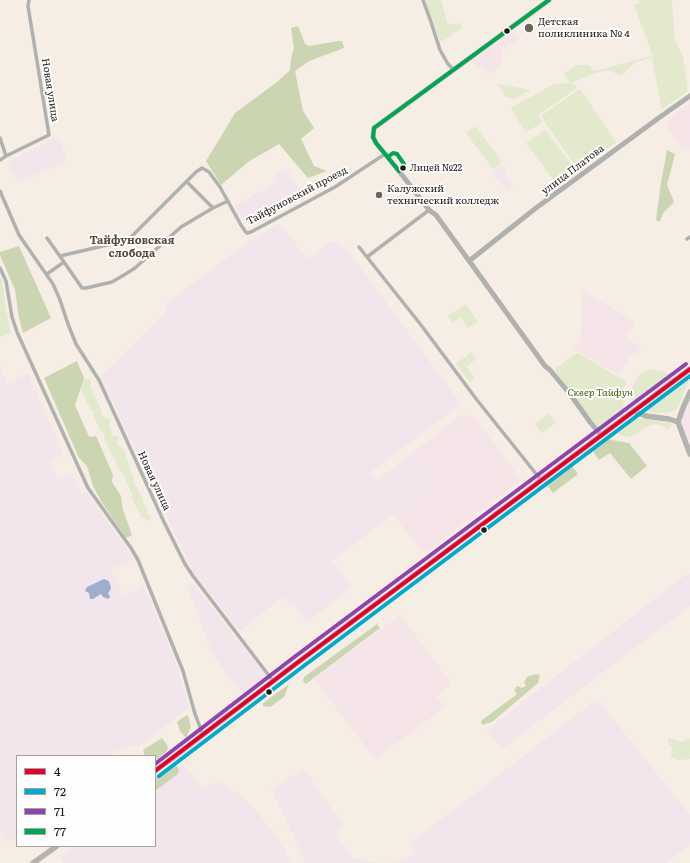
<!DOCTYPE html>
<meta charset="utf-8">
<style>
body{margin:0}
#map{position:relative;width:690px;height:863px;overflow:hidden;background:#f6ede5;font-family:Literata,serif}
canvas{display:block}
.legend{position:absolute;left:16px;top:755px;width:140px;height:92px;box-sizing:border-box;background:#fdfdfd;border:1px solid #a5a29f;margin:0;padding:5px 7px;list-style:none;font-size:12px;color:#201912}
.legend li{display:flex;align-items:center;gap:8px;height:20px}
.legend b{width:20px;border:1px solid #a5a29f}
</style>
<div id="map">
<canvas width="690" height="863"></canvas>
<ul class="legend">
<li><b style="height:5px;background:#e4002b"></b>4</li>
<li><b style="height:5px;background:#00a9ce"></b>72</li>
<li><b style="height:5px;background:#8e44ad"></b>71</li>
<li><b style="height:5px;background:#00a651"></b>77</li>
</ul>
</div>
<script>
const context = document.querySelector('canvas').getContext('2d');
context.lineJoin = 'round';
function fillPath(path, color) { context.fillStyle = color; context.fill(path, 'evenodd'); }
const toPath = rows => new Path2D(rows.map(r => 'M' + r).join(''));
function strokePath(path, color, width, dash) { context.strokeStyle = color; context.lineWidth = width; context.lineCap = dash ? 'butt' : 'round'; context.setLineDash(dash || []); context.stroke(path); }
function drawText(font, color, halo, rows, align = 'center') {
  context.font = font + ' Literata,serif'; context.lineWidth = 4; context.setLineDash([]); context.textBaseline = 'middle'; context.strokeStyle = halo; context.fillStyle = color; for (const [text, x, y, turn = 0] of rows) {
    context.save(); context.translate(x, y); context.rotate((+turn || 0) * Math.PI / 180); context.textAlign = isNaN(turn) ? turn : align; if (halo) context.strokeText(text, 0, 0); context.fillText(text, 0, 0); context.restore();
  }
}
const commercial = toPath([
 [513,31,519,39,502,50,502,65,489,74,482,65,477,68,472,60],
 [690,103,690,148,683,152,668,128,667,121,678,111],
 [581,289,635,322,626,338,641,347,636,355,632,353,619,375,572,348,579,342,581,332],
 [690,398,690,443,683,427,682,420,684,413],
 [462,414,476,419,520,478,518,482,428,551,422,552,393,514,426,489,425,468,414,452],
 [400,615,452,684,436,696,445,707,375,759,314,679]
]);
const industrial = toPath([
 [58,137,68,160,18,183,7,163],
 [502,164,508,171,505,174,513,186,507,191,492,172],
 [286,168,301,192,245,223,235,206,277,182,274,177],
 [279,223,308,259,332,241,346,248,461,404,371,472,374,479,377,480,414,452,425,468,426,489,332,561,352,587,307,622,293,604,290,606,282,597,240,631,193,572,167,518,167,514,163,514,163,511,101,376,167,311,164,305,254,238],
 [0,367,7,383,28,374,63,453,49,460,57,479,72,473,82,495,86,492,134,559,111,569,124,596,144,586,174,657,189,707,137,748,134,745,115,751,109,756,17,756,17,836,8,843,0,827],
 [687,574,690,574,690,606,502,749,487,730],
 [192,583,267,677,244,694,228,677,213,653,202,629,201,621,187,588],
 [597,699,690,815,690,844,667,863,391,863,404,860,415,853,409,844,489,783],
 [184,764,203,790,218,780,239,794,255,810,269,826,283,847,290,863,64,863,60,857,74,846,155,846,155,786],
 [305,770,343,825,335,835,353,858,377,863,306,863,271,789,289,778]
]);
const green = toPath([
 [427,0,441,0,448,25,460,23,462,28,443,41,440,40,425,1],
 [638,0,672,0,675,41,683,56,688,91,662,109,652,58,636,62,620,76,609,70,595,73,573,82,577,88,538,115,542,122,527,132,522,127,511,108,554,84,570,83,564,74,576,65,589,65,594,71,653,56,634,5,640,4],
 [498,84,530,90,514,99,506,97],
 [580,89,616,142,577,169,541,116],
 [475,126,502,162,493,169,466,133],
 [545,130,573,167,554,181,526,143],
 [0,276,2,281,6,310,11,333,0,337],
 [466,304,478,322,468,328,461,317,452,323,448,316],
 [471,352,476,359,466,367,475,378,470,382,456,364],
 [578,353,625,381,626,383,623,391,624,413,602,430,600,430,596,427,556,372,555,370,556,368,576,354],
 [648,370,661,370,672,376,634,405,631,397,633,385,640,374],
 [685,377,688,378,688,383,678,407,675,410,670,412,656,413,648,411,646,409,646,406],
 [84,378,91,380,90,387,99,404,103,417,111,419,109,426,113,436,119,436,117,444,124,450,134,481,134,483,143,499,143,503,147,507,147,512,150,516,151,521,142,518,132,499,132,494,123,474,119,470,108,446,104,440,105,437,103,432,99,429,93,415,94,411,90,408,80,388],
 [549,414,556,423,542,433,535,424],
 [637,418,668,422,672,424,667,430,665,427,656,424,650,425,631,437,619,435,618,431,619,427,631,419],
 [669,738,677,741,683,742,690,738,690,759,678,760,671,757,672,747,667,742]
]);
const forest = toPath([
 [298,26,305,44,309,46,339,41,342,41,344,48,309,61,295,71,303,111,314,128,301,139,314,166,327,171,308,178,279,144,248,162,221,185,206,161,235,113,277,82,290,70,291,58,294,49,291,28],
 [667,150,675,154,667,185,674,202,663,213,660,222,656,220,661,183],
 [19,246,51,318,23,333,19,318,15,290,0,255,0,252],
 [77,361,84,378,75,405,89,437,96,436,113,475,112,482,121,496,123,510,132,535,126,538,101,501,93,486,87,466,79,458,44,378],
 [606,439,629,443,647,466,631,479,610,453,599,460,592,450],
 [572,466,578,474,553,493,547,485],
 [377,624,380,628,306,684,303,681,304,677],
 [536,674,540,675,538,683,492,722,482,725,481,721,517,694,514,690,517,686,522,688,526,686,524,682,527,677],
 [289,684,284,697,270,707,263,706,263,703],
 [188,715,191,727,186,738,180,731,177,722,182,718],
 [162,738,168,746,167,751,155,761,155,756,145,756,143,750],
 [173,765,177,766,179,770,178,774,155,791,155,778]
]);
const water = toPath([
 [104,579,109,581,111,588,108,594,110,596,109,599,103,597,101,594,93,599,90,599,89,593,85,591,87,587]
]);
const street = toPath([
 [423,0,430,19,440,50,448,64,454,70],
 [0,138,6,156],
 [0,160,6,156,49,135,28,6,29,0],
 [187,182,213,208],
 [0,191,19,235,53,284,60,300,68,324,76,344,99,380,164,522,185,564,193,576,273,681],
 [687,239,690,237],
 [359,247,421,325,477,400,541,480],
 [60,256,120,242,129,239,196,172,202,168,209,172,220,187,241,225,245,231,247,233,251,232,335,187,385,154],
 [367,257,429,210],
 [64,262,82,288,86,288,112,282,124,275,135,268,181,227,213,208,228,201],
 [0,268,6,281,12,317,17,332,88,488,131,548,138,560,183,671,195,714,203,735],
 [47,274,64,262,47,238]
]);
const secondary = toPath([
 [549,0,374,128,373,137,376,143,399,171,429,210,436,215,545,366,550,370,570,394,590,422,601,435],
 [469,261,536,208,660,117,690,96]
]);
const primary = toPath([
 [633,411,646,416,669,419,678,422],
 [678,422,690,454],
 [678,422,683,408,690,392],
 [155,771,174,757,297,663,690,369],
 [33,863,57,846]
]);
const bus1 = toPath([
 [155,771,297,663,690,369]
]);
const bus2 = toPath([
 [159,776,301,668,690,376]
]);
const bus3 = toPath([
 [155,764,293,658,686,364]
]);
const bus4 = toPath([
 [388,157,393,153,397,154,404,164,404,168,399,171,376,143,373,137,374,128,549,0]
]);
const markers = [
 [529,28,5,"#6b635c"],
 [507,31,3.5,"#201912"],
 [403,168,3.5,"#201912"],
 [379,195,4,"#6b635c"],
 [484,530,3.5,"#201912"],
 [269,692,3.5,"#201912"]
];
const busNames = [
 ["Лицей №22",410,168]
];
const poiNames = [
 ["Детская",538,22],
 ["поликлиника № 4",538,34],
 ["Калужский",387,189],
 ["технический колледж",387,201]
];
const streetNames = [
 ["Новая улица",50,90,81],
 ["улица Платова",573,170,-37],
 ["Тайфуновский проезд",297,196,-28],
 ["Новая улица",154,481,65]
];
const parkNames = [
 ["Сквер Тайфун",600,393]
];
const neighbourhoodNames = [
 ["Тайфуновская",132,241],
 ["слобода",132,254]
];
fillPath(commercial, '#f5e5e9');
fillPath(industrial, '#f3e5ec');
fillPath(green, '#e2e9cc');
fillPath(forest, '#ccd5b2');
fillPath(water, '#9cafce');
strokePath(street, '#b0b1af', 3.5);
strokePath(secondary, '#b0b0ae', 5);
strokePath(primary, '#b5b3af', 5.5);
strokePath(bus1, '#e4002b', 4);
strokePath(bus2, '#00a9ce', 4);
strokePath(bus3, '#8e44ad', 4);
strokePath(bus4, '#00a651', 4);
for (const [x, y, r, color] of markers) { const dot = new Path2D(); dot.arc(x, y, r, 0, 2 * Math.PI); context.fillStyle = color; context.fill(dot); strokePath(dot, '#fdfdfd', 1.5); }
drawText('9px', '#201912', '#fdfdfd', busNames, 'left');
drawText('10px', '#201912', '#fdfdfd', poiNames, 'left');
drawText('10px', '#201912', '#fdfdfd', streetNames);
drawText('italic 10px', '#47600b', '#fdfdfd', parkNames);
drawText('bold 11px', '#5a4939', '#fdfdfd', neighbourhoodNames);
</script>
